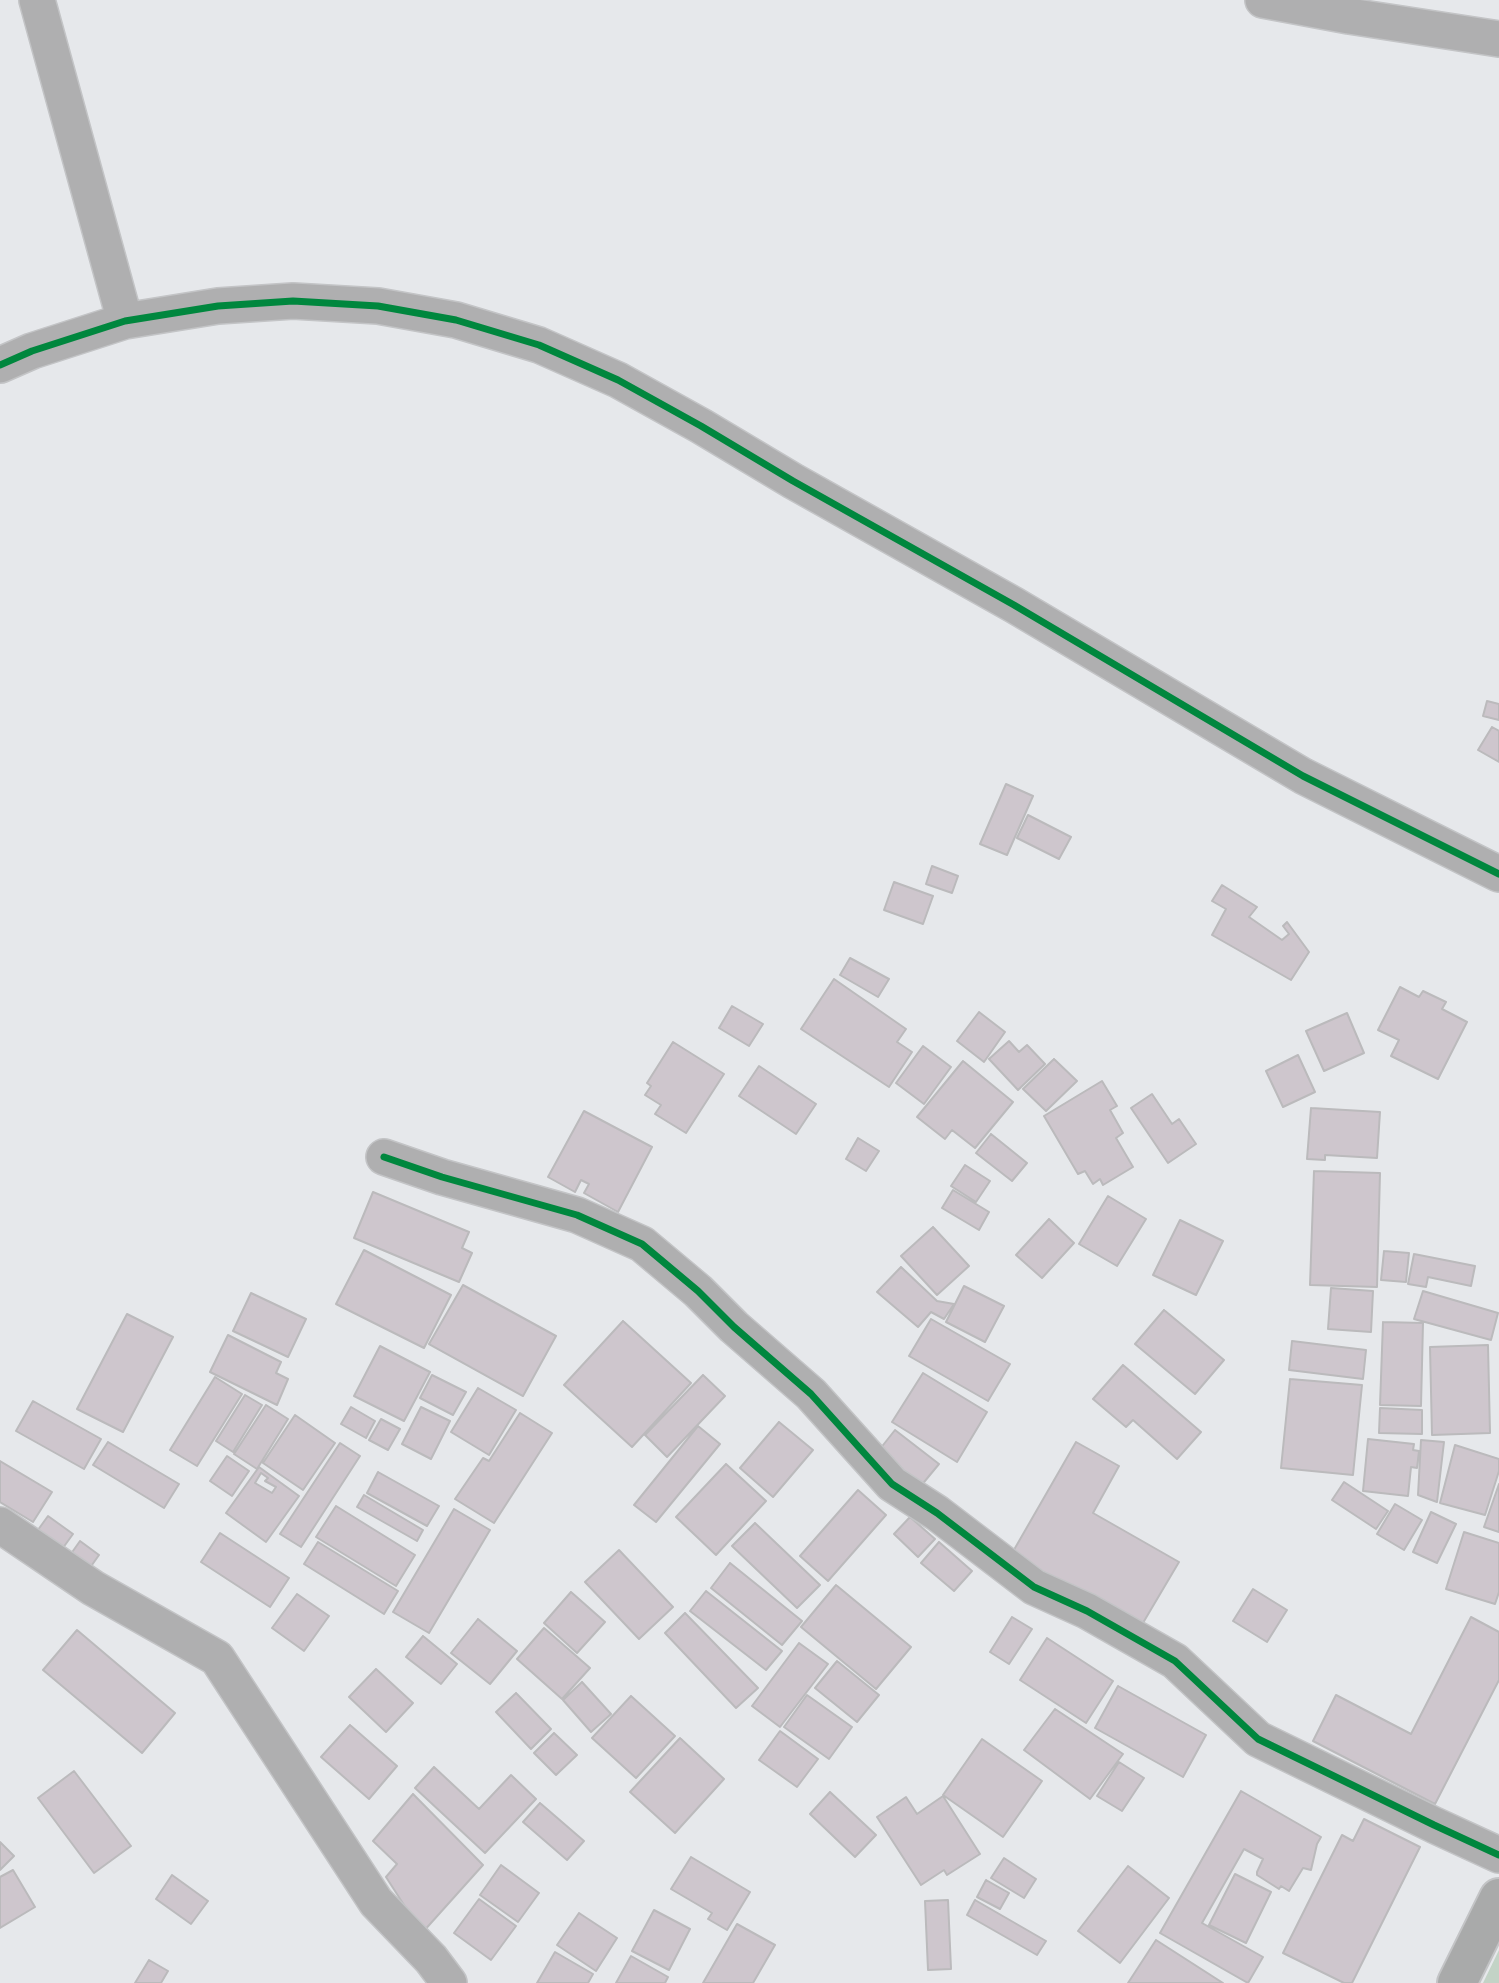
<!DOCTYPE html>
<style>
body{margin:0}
canvas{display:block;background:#e6e8eb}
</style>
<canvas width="1499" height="1983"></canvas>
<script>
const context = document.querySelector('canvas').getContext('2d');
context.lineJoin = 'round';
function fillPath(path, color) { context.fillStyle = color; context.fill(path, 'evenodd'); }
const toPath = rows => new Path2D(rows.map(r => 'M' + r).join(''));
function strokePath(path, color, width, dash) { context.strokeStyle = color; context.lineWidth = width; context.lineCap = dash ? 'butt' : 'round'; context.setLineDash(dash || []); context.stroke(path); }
const green = toPath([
 [1499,1950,1499,1983,1483,1983]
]);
const building = toPath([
 [1487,701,1499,704,1499,720,1483,716,1487,701],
 [1492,727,1499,731,1499,762,1478,750,1492,727],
 [1006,784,1033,796,1007,855,980,844,1006,784],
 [1028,815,1071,837,1059,859,1017,838,1028,815],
 [932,866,958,876,952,893,926,884,932,866],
 [894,882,933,896,923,924,884,910,894,882],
 [1222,885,1257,907,1249,917,1282,940,1289,934,1283,926,1287,922,1309,952,1291,980,1212,935,1226,909,1212,901,1222,885],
 [850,958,889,979,878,997,840,975,850,958],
 [834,979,906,1029,897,1042,912,1052,889,1087,801,1029,834,979],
 [1400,987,1419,997,1423,991,1446,1002,1442,1009,1467,1022,1438,1079,1391,1056,1399,1040,1378,1030,1400,987],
 [732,1006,763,1024,749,1046,719,1028,732,1006],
 [979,1012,1005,1032,984,1062,957,1041,979,1012],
 [1347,1013,1364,1053,1324,1071,1306,1031,1347,1013],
 [1009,1041,1019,1052,1027,1045,1045,1064,1018,1090,989,1059,1009,1041],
 [673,1042,724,1074,686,1133,655,1114,661,1105,645,1095,651,1086,647,1083,673,1042],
 [923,1046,951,1067,924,1104,896,1083,923,1046],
 [1298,1055,1315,1092,1283,1107,1266,1071,1298,1055],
 [1054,1059,1077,1081,1046,1111,1023,1089,1054,1059],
 [963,1061,1013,1102,975,1148,952,1130,945,1139,917,1117,963,1061],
 [759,1066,816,1104,796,1134,739,1096,759,1066],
 [1102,1081,1117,1106,1110,1110,1123,1133,1116,1138,1133,1167,1103,1185,1100,1179,1093,1184,1085,1171,1078,1174,1044,1116,1102,1081],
 [1152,1094,1172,1124,1179,1119,1196,1144,1168,1163,1131,1108,1152,1094],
 [1311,1108,1380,1112,1377,1158,1325,1155,1325,1160,1307,1159,1311,1108],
 [584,1111,652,1147,618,1212,584,1193,589,1184,581,1180,575,1192,548,1177,584,1111],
 [991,1134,1027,1163,1012,1181,976,1153,991,1134],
 [858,1138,879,1151,866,1171,846,1159,858,1138],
 [965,1165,990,1181,976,1202,951,1186,965,1165],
 [1314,1171,1380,1173,1377,1287,1310,1285,1314,1171],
 [953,1190,989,1212,979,1230,942,1208,953,1190],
 [373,1192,469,1232,462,1248,472,1253,459,1282,354,1238,373,1192],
 [1108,1196,1146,1219,1117,1266,1079,1244,1108,1196],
 [1049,1219,1074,1243,1042,1278,1016,1255,1049,1219],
 [1180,1220,1223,1241,1196,1295,1153,1275,1180,1220],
 [933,1227,969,1266,937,1295,901,1256,933,1227],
 [364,1250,451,1295,424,1348,336,1304,364,1250],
 [1384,1251,1409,1253,1406,1282,1381,1280,1384,1251],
 [1414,1254,1475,1266,1471,1286,1428,1277,1426,1287,1408,1284,1414,1254],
 [901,1267,937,1301,954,1304,944,1319,931,1312,918,1327,877,1292,901,1267],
 [463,1285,556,1336,523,1396,429,1344,463,1285],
 [964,1286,1004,1306,985,1342,946,1322,964,1286],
 [1331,1288,1373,1291,1371,1332,1328,1329,1331,1288],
 [1423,1291,1498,1313,1491,1340,1414,1319,1423,1291],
 [251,1293,306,1319,288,1357,233,1331,251,1293],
 [1164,1310,1224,1360,1195,1394,1135,1344,1164,1310],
 [127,1314,173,1337,123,1432,77,1409,127,1314],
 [931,1319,1010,1364,988,1401,909,1356,931,1319],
 [623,1321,691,1383,632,1447,564,1385,623,1321],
 [1383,1322,1423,1323,1421,1406,1380,1405,1383,1322],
 [228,1335,281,1362,276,1373,288,1379,277,1405,210,1372,228,1335],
 [1292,1341,1366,1350,1363,1379,1289,1370,1292,1341],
 [1488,1345,1490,1433,1432,1435,1430,1347,1488,1345],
 [380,1346,430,1372,404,1421,354,1396,380,1346],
 [1123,1365,1201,1432,1177,1459,1133,1420,1126,1427,1093,1399,1123,1365],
 [923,1373,987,1412,957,1462,892,1422,923,1373],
 [432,1375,466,1392,453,1415,420,1398,432,1375],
 [703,1375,725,1396,667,1457,645,1435,703,1375],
 [215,1377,242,1394,197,1466,170,1450,215,1377],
 [1290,1379,1362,1385,1353,1475,1281,1468,1290,1379],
 [478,1388,516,1410,489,1455,451,1432,478,1388],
 [245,1395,262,1405,233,1452,216,1441,245,1395],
 [33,1401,101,1439,84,1469,16,1431,33,1401],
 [266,1405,288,1419,257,1469,234,1454,266,1405],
 [351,1407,375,1421,366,1438,341,1424,351,1407],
 [421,1407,450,1421,431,1459,402,1444,421,1407],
 [1380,1408,1422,1410,1422,1434,1379,1433,1380,1408],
 [520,1413,552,1433,494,1523,455,1499,483,1458,489,1461,520,1413],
 [295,1415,335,1443,303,1490,263,1463,295,1415],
 [381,1419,400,1429,388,1450,369,1440,381,1419],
 [779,1422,813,1450,773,1497,740,1468,779,1422],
 [698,1426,720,1444,656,1522,634,1505,698,1426],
 [895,1430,939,1464,920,1487,876,1454,895,1430],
 [1368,1439,1414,1444,1413,1450,1419,1451,1417,1468,1411,1467,1408,1496,1363,1491,1368,1439],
 [1421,1440,1444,1442,1437,1502,1418,1495,1421,1440],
 [108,1442,179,1484,164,1508,93,1465,108,1442],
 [1076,1442,1119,1466,1093,1513,1179,1562,1140,1628,1011,1555,1076,1442],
 [340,1443,360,1456,301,1547,280,1534,340,1443],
 [1455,1445,1499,1459,1499,1471,1485,1515,1440,1503,1455,1445],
 [227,1456,249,1471,232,1496,210,1481,227,1456],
 [0,1461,52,1492,33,1522,0,1502,0,1461],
 [726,1464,766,1501,716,1555,676,1517,726,1464],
 [259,1467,299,1496,266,1542,226,1513,259,1467],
 [261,1473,268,1478,265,1481,276,1487,272,1493,255,1483,261,1473],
 [378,1472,439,1506,427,1526,367,1493,378,1472],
 [1344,1482,1388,1511,1376,1529,1332,1500,1344,1482],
 [1499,1484,1499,1532,1484,1527,1499,1484],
 [858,1490,886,1515,828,1581,800,1556,858,1490],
 [364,1495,423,1530,417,1541,357,1507,364,1495],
 [1395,1504,1422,1520,1404,1550,1377,1534,1395,1504],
 [336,1506,415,1555,396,1586,316,1537,336,1506],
 [454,1509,490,1530,429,1633,393,1612,454,1509],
 [1431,1512,1456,1524,1437,1563,1413,1552,1431,1512],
 [48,1516,73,1534,60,1552,35,1534,48,1516],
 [910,1517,935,1539,918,1557,894,1534,910,1517],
 [755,1523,820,1585,797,1608,732,1546,755,1523],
 [1464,1532,1499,1543,1499,1592,1495,1604,1446,1589,1464,1532],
 [220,1533,289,1578,270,1607,201,1562,220,1533],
 [80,1541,99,1555,87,1572,68,1558,80,1541],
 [318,1542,398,1591,384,1614,304,1564,318,1542],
 [939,1542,972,1571,954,1591,921,1563,939,1542],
 [619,1550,673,1607,639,1639,585,1582,619,1550],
 [730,1563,802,1621,782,1645,711,1588,730,1563],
 [836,1585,911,1647,876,1689,801,1627,836,1585],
 [1253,1589,1287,1610,1267,1642,1233,1621,1253,1589],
 [706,1591,782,1651,766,1670,690,1611,706,1591],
 [571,1592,605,1622,577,1653,544,1623,571,1592],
 [297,1594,329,1616,304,1651,272,1628,297,1594],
 [685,1613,758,1688,736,1708,665,1633,685,1613],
 [1012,1617,1032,1629,1009,1664,990,1652,1012,1617],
 [1471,1617,1499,1632,1499,1680,1435,1804,1313,1741,1336,1695,1411,1734,1471,1617],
 [478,1619,517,1651,490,1684,451,1653,478,1619],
 [544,1628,590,1668,562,1699,517,1659,544,1628],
 [77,1630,175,1713,142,1753,43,1670,77,1630],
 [423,1636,457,1664,441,1684,406,1657,423,1636],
 [1047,1638,1113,1681,1086,1723,1020,1680,1047,1638],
 [799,1643,828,1664,780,1727,752,1706,799,1643],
 [837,1661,879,1695,857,1722,815,1688,837,1661],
 [376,1669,413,1703,386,1732,349,1697,376,1669],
 [582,1682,611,1714,591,1732,563,1700,582,1682],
 [1118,1686,1206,1735,1183,1777,1095,1728,1118,1686],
 [516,1693,551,1729,531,1749,496,1712,516,1693],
 [807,1695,852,1727,829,1759,784,1727,807,1695],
 [631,1696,675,1736,636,1778,592,1738,631,1696],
 [1055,1709,1123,1754,1090,1799,1024,1750,1055,1709],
 [350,1725,397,1766,369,1799,321,1757,350,1725],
 [780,1731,818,1759,797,1787,759,1760,780,1731],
 [554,1733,577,1755,556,1775,534,1753,554,1733],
 [680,1738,724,1779,675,1833,630,1792,680,1738],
 [982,1739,1042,1781,1003,1837,943,1795,982,1739],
 [1119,1762,1144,1778,1122,1811,1097,1796,1119,1762],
 [434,1767,479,1809,511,1775,536,1799,485,1853,415,1788,434,1767],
 [74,1771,131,1846,94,1873,38,1798,74,1771],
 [1241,1791,1321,1837,1317,1844,1311,1870,1303,1868,1289,1891,1281,1886,1279,1889,1257,1875,1257,1872,1263,1859,1244,1849,1202,1923,1263,1957,1248,1983,1160,1933,1241,1791],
 [830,1792,876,1835,855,1857,810,1814,830,1792],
 [413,1794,483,1865,422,1933,386,1877,397,1864,373,1841,413,1794],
 [943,1796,980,1854,947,1875,944,1870,921,1885,877,1817,906,1797,917,1814,943,1796],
 [540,1803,584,1841,567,1860,523,1822,540,1803],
 [1364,1819,1420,1847,1352,1983,1344,1983,1283,1953,1342,1835,1353,1841,1364,1819],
 [0,1842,14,1856,0,1870,0,1842],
 [691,1857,750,1892,727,1930,708,1919,712,1913,671,1889,691,1857],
 [1004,1858,1036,1879,1024,1898,991,1878,1004,1858],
 [501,1865,539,1893,518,1922,480,1895,501,1865],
 [1128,1866,1169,1898,1120,1963,1078,1931,1128,1866],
 [13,1870,35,1907,0,1928,0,1877,13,1870],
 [1235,1874,1271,1892,1246,1943,1209,1925,1235,1874],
 [172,1875,208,1901,191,1924,156,1899,172,1875],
 [986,1880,1009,1893,1000,1909,977,1897,986,1880],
 [479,1899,516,1926,491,1960,454,1933,479,1899],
 [948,1900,951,1969,928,1970,925,1901,948,1900],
 [975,1900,1046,1941,1037,1955,967,1915,975,1900],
 [654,1910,690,1929,669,1970,632,1951,654,1910],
 [579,1913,617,1938,596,1971,557,1945,579,1913],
 [737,1924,775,1945,753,1983,703,1983,737,1924],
 [1156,1940,1223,1983,1128,1983,1156,1940],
 [555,1952,593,1974,588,1983,537,1983,555,1952],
 [631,1956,668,1977,665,1983,616,1983,631,1956],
 [149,1960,168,1971,161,1983,135,1983,149,1960]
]);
const minor = toPath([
 [37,0,125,321],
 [1263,0,1349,16,1499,39],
 [0,365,32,351,125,321,218,306,293,301,378,306,456,320,539,345,618,380,701,426,793,481,1014,605,1303,776,1499,874],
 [384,1157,442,1177,577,1215,642,1244,698,1291,734,1327,811,1394,892,1484,937,1513,1034,1587,1087,1611,1175,1661,1258,1739,1434,1825,1499,1855],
 [0,1525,93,1588,217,1658,376,1902,431,1959,449,1983]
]);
const trunk = toPath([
 [1457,1983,1499,1898]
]);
const cycleway = toPath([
 [0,365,32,351,125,321,218,306,293,301,378,306,456,320,539,345,618,380,701,426,793,481,1014,605,1303,776,1499,874],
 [384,1157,442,1177,577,1215,642,1244,698,1291,734,1327,811,1394,892,1484,937,1513,1034,1587,1087,1611,1175,1661,1258,1739,1434,1825,1499,1855]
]);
fillPath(green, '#c3d3c6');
fillPath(building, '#cec6cd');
strokePath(building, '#bbbabc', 2);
strokePath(minor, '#c3c4c6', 38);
strokePath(trunk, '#c3c4c6', 42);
strokePath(minor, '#afafb0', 35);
strokePath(trunk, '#a9aaaa', 38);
strokePath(cycleway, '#00873e', 7);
</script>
